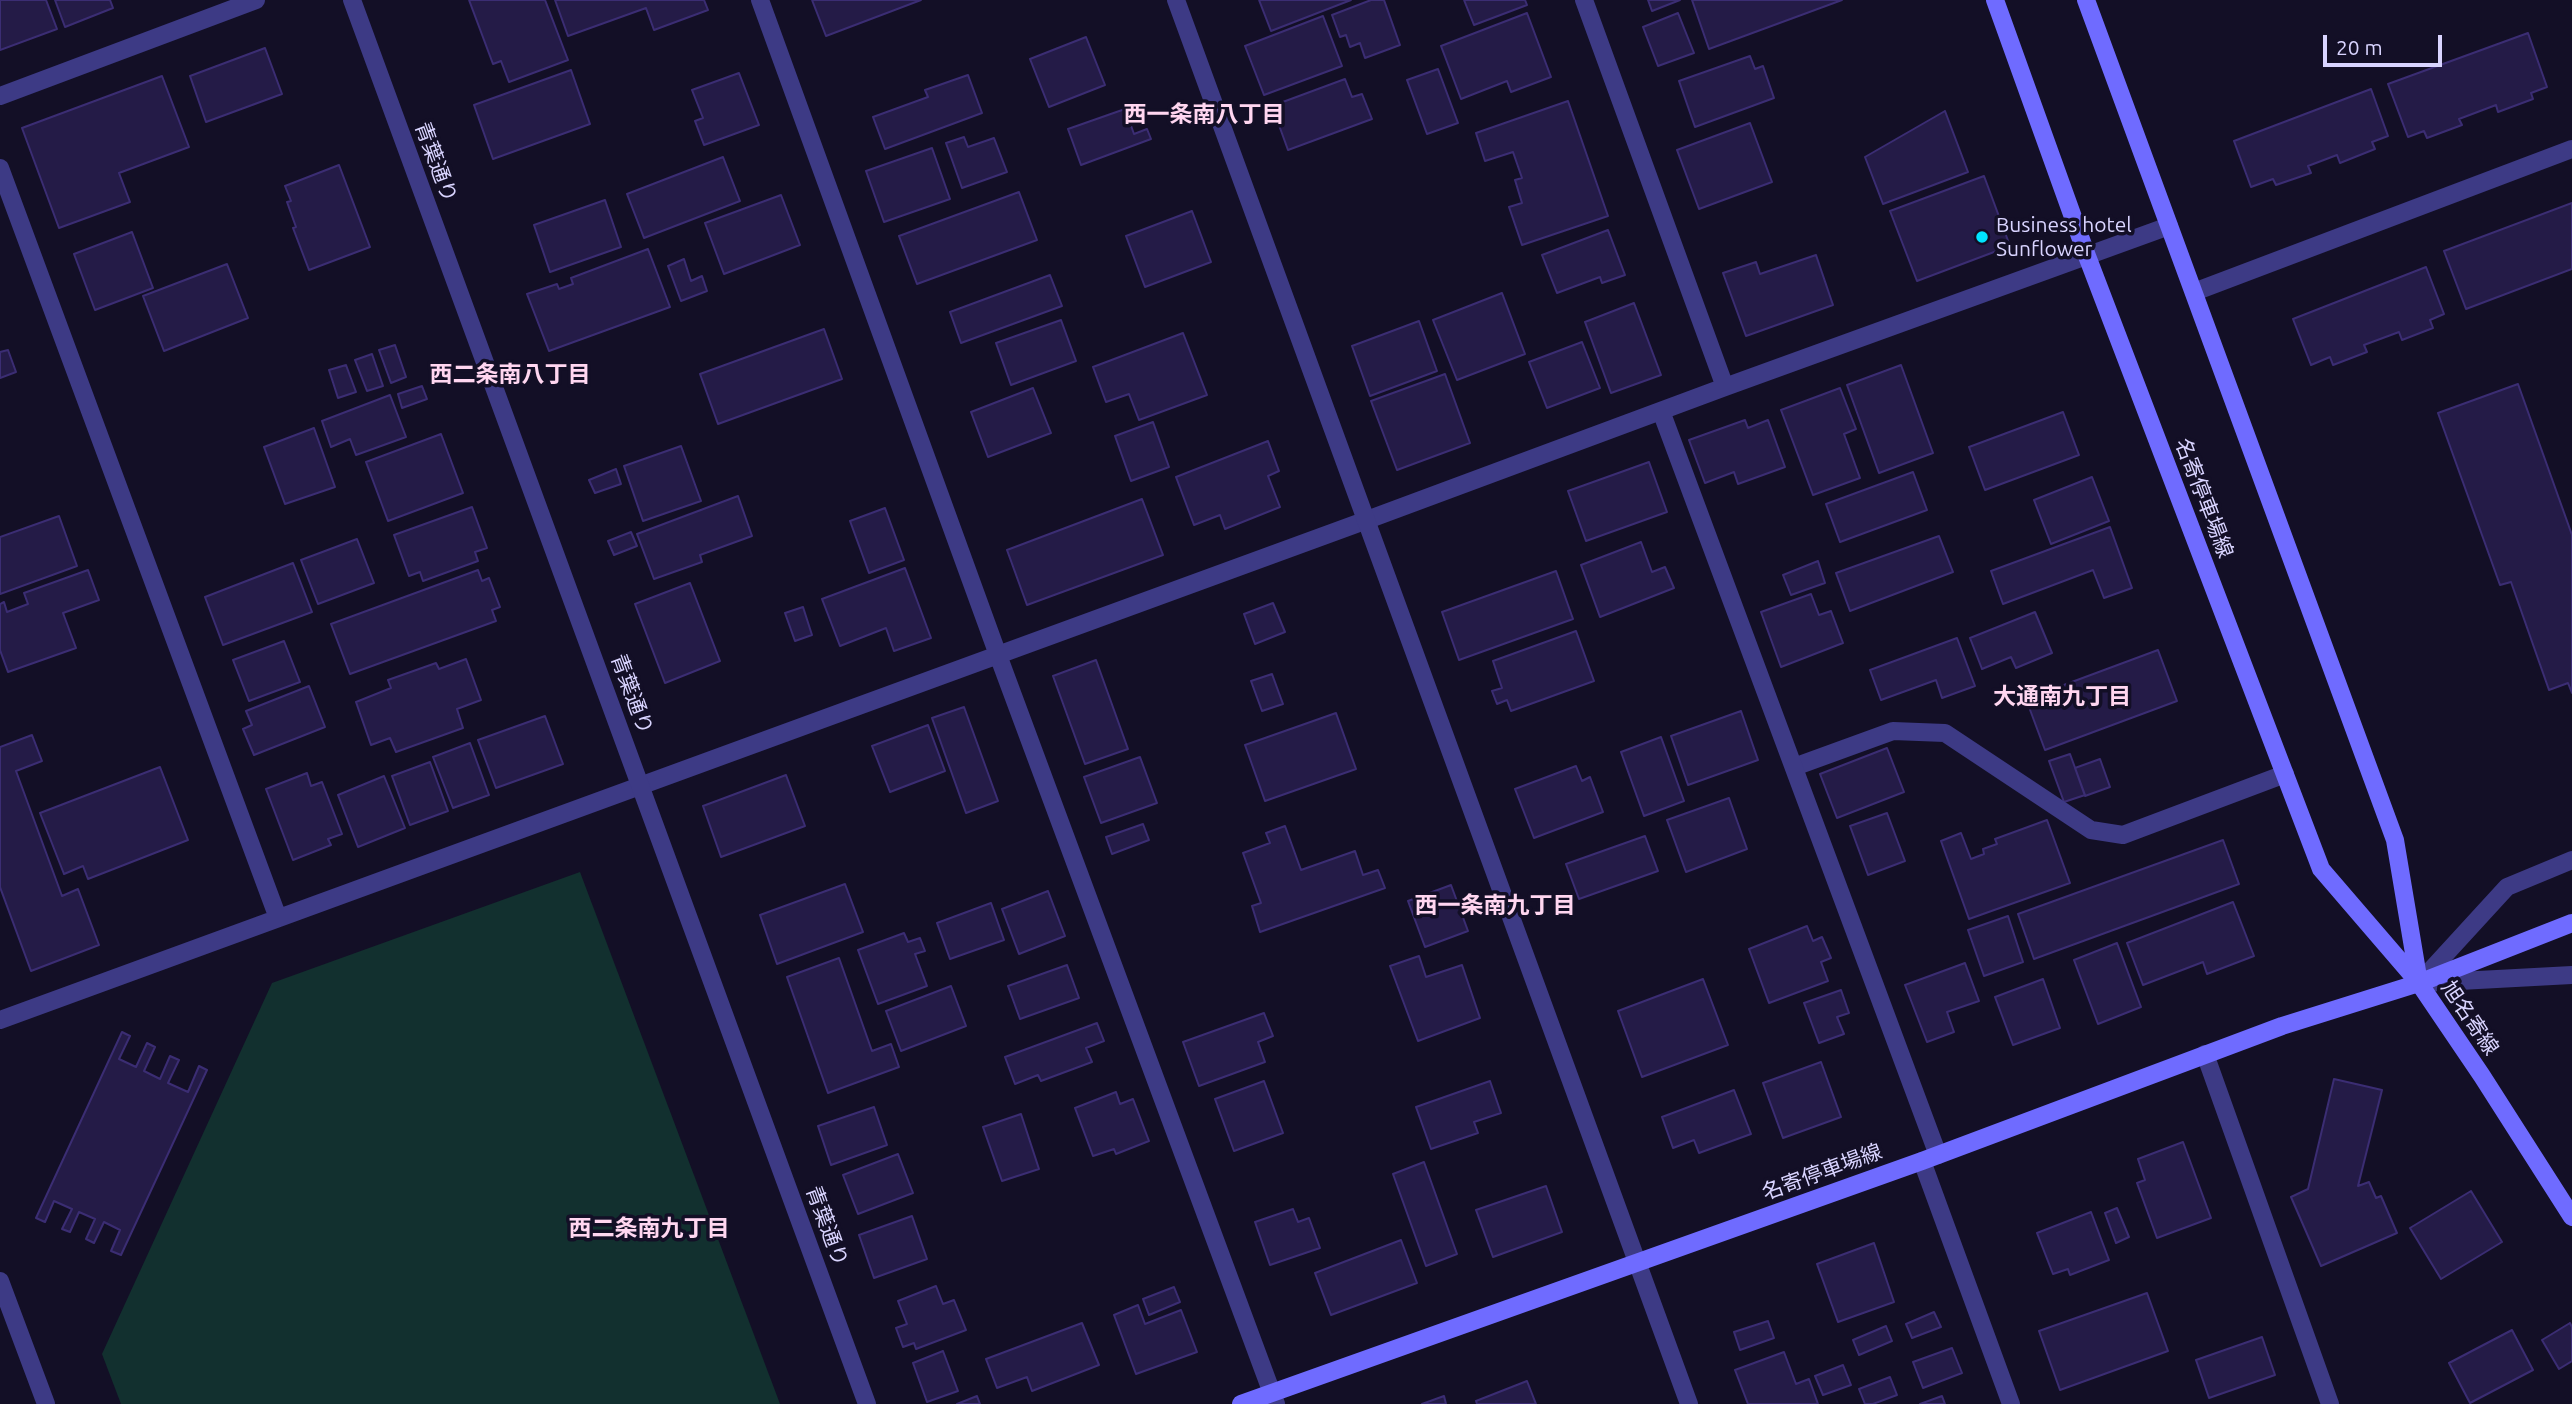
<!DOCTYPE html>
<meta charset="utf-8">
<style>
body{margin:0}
#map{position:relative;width:2572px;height:1404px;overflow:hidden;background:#130f26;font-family:Ubuntu,sans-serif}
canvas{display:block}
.scale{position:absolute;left:2323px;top:35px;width:119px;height:32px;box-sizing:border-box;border:4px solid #d9d4ff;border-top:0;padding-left:9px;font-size:21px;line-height:24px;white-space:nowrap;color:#d9d4ff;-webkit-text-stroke:5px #130f26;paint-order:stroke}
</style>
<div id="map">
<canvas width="2572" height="1404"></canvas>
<div class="scale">20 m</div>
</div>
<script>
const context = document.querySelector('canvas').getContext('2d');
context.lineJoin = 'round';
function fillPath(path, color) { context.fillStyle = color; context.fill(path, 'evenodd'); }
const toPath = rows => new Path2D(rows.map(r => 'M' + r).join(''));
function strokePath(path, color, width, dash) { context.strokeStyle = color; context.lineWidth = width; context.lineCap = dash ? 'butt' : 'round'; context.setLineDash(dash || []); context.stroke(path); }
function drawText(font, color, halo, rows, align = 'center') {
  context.font = font + ' Ubuntu,"Noto Sans JP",sans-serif'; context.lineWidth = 7; context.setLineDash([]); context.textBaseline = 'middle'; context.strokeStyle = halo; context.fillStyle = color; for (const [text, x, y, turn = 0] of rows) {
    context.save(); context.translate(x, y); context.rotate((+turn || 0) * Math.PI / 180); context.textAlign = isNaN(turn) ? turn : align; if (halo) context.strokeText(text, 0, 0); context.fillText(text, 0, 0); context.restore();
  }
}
const green = toPath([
 [580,872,780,1404,121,1404,102,1354,272,983]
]);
const building = toPath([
 [0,0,46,0,57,29,0,50,0,0],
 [55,0,110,0,113,8,65,27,55,0],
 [469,0,545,0,568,60,509,82,501,61,493,64,469,0],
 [555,0,704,0,708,10,654,30,646,8,568,36,555,0],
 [812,0,921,0,826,36,812,0],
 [1259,0,1351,0,1271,31,1259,0],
 [1371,0,1384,0,1400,45,1365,58,1360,43,1350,47,1346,35,1340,37,1332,15,1371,0],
 [1464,0,1525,0,1527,5,1474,25,1464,0],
 [1648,0,1680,0,1652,11,1648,0],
 [1692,0,1842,0,1709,49,1692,0],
 [1527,13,1551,77,1511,92,1507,81,1461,99,1441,46,1527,13],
 [1678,13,1694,53,1658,66,1643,27,1678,13],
 [1323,16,1342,66,1264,95,1245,46,1323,16],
 [2528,33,2547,87,2531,93,2533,99,2498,112,2496,105,2459,119,2462,125,2427,138,2424,131,2408,137,2388,84,2528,33],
 [1086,37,1105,85,1049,107,1030,59,1086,37],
 [265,48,282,94,206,122,190,76,265,48],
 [1750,56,1755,69,1763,66,1774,98,1695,127,1679,81,1750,56],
 [1438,69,1458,123,1427,134,1407,80,1438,69],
 [571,70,590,124,493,159,474,105,571,70],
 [739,73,759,125,704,145,695,121,703,118,692,90,739,73],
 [968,75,982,113,885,149,873,117,928,97,925,90,968,75],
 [162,76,189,147,119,173,130,202,59,228,22,128,162,76],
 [1345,79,1352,97,1362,94,1372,119,1288,150,1272,106,1345,79],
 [2371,89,2388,136,2372,142,2375,149,2340,163,2337,155,2308,166,2311,173,2276,185,2273,179,2251,187,2234,141,2371,89],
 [1568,101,1608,216,1522,245,1509,207,1522,203,1515,180,1522,178,1513,152,1485,161,1476,133,1568,101],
 [1125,109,1134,134,1147,129,1151,139,1081,165,1068,129,1125,109],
 [1945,111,1968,172,1883,204,1865,157,1945,111],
 [1750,123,1772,182,1699,209,1677,150,1750,123],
 [964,137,968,147,994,138,1007,172,962,188,946,143,964,137],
 [932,148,950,199,884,222,866,171,932,148],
 [723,157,740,201,644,238,627,194,723,157],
 [339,165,370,247,309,270,293,228,296,227,287,202,291,201,285,186,339,165],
 [1984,176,2010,246,1917,281,1890,211,1984,176],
 [1019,192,1037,240,917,284,899,236,1019,192],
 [781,195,800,245,724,274,705,223,781,195],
 [605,200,621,247,550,272,534,225,605,200],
 [2572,203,2572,269,2466,309,2444,251,2572,203],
 [1192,211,1211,262,1145,287,1126,236,1192,211],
 [1608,230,1625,275,1602,283,1600,277,1557,293,1542,255,1608,230],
 [132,232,153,288,95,310,74,254,132,232],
 [648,249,670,307,549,351,527,294,557,284,559,289,573,284,571,278,648,249],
 [1816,255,1833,305,1746,336,1723,273,1756,262,1760,274,1816,255],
 [684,259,691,281,702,276,707,291,681,301,668,266,684,259],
 [227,264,248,318,164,351,143,296,227,264],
 [2426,267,2444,314,2430,320,2433,328,2402,340,2399,332,2364,345,2367,352,2333,365,2330,357,2311,365,2293,319,2426,267],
 [1050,275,1062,306,961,343,950,312,1050,275],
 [1502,293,1525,354,1457,380,1433,320,1502,293],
 [1634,303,1661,375,1611,393,1585,322,1634,303],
 [1061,320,1076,361,1011,385,996,343,1061,320],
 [1419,321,1437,371,1370,396,1352,346,1419,321],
 [824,329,842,379,718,424,700,374,824,329],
 [1183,333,1207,395,1139,420,1129,394,1106,402,1093,367,1183,333],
 [1582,342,1600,388,1547,408,1529,362,1582,342],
 [395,345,406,377,391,383,379,350,395,345],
 [8,350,16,372,0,378,0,352,8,350],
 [372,354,383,386,367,391,355,360,372,354],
 [346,365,356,392,338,398,329,370,346,365],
 [1901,365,1933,453,1879,473,1847,385,1901,365],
 [1445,374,1470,443,1397,470,1371,401,1445,374],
 [2518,384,2572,535,2572,693,2568,683,2549,690,2511,582,2500,585,2438,413,2518,384],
 [422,386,427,399,402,408,398,394,422,386],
 [1033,388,1051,433,988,457,971,412,1033,388],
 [1840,388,1856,429,1844,434,1860,478,1813,495,1781,410,1840,388],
 [390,395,406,437,356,455,350,439,331,447,322,421,390,395],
 [2063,412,2079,455,1985,490,1969,447,2063,412],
 [1745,420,1748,428,1768,420,1785,467,1738,484,1734,472,1705,483,1689,440,1745,420],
 [1153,422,1169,467,1131,481,1115,436,1153,422],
 [314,428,335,487,285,504,264,447,314,428],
 [441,434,463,493,388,521,366,462,441,434],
 [1268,441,1279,471,1268,476,1280,507,1225,529,1220,515,1194,525,1176,477,1268,441],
 [681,446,701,501,643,521,624,466,681,446],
 [1649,462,1667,512,1586,541,1568,491,1649,462],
 [616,469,621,484,595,493,589,480,616,469],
 [1913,472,1927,510,1840,542,1826,504,1913,472],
 [2092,477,2109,521,2051,544,2034,500,2092,477],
 [738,496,752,536,700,555,702,562,654,579,637,534,738,496],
 [1142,499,1163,555,1027,605,1007,550,1142,499],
 [472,507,487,548,475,552,478,561,423,581,420,572,409,576,394,535,472,507],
 [885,508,904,560,869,573,850,521,885,508],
 [59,516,77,566,0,594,0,537,59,516],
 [2110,527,2132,588,2104,598,2093,570,2003,604,1991,571,2110,527],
 [631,532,637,546,614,555,608,541,631,532],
 [1939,536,1953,572,1850,611,1836,573,1939,536],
 [357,539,374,583,318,604,301,560,357,539],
 [1641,542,1652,572,1665,567,1674,588,1600,617,1581,565,1641,542],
 [1818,561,1825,583,1791,595,1783,575,1818,561],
 [293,563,312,612,223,645,205,597,293,563],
 [905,568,931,638,894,651,886,628,840,646,822,599,905,568],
 [88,570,99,600,63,613,76,648,8,672,0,650,0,604,4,602,7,612,28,604,24,593,88,570],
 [478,570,482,581,489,578,500,607,492,610,496,621,350,674,331,624,478,570],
 [1556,571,1573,619,1459,660,1442,612,1556,571],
 [690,583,720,661,665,683,635,604,690,583],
 [1811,594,1819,615,1831,611,1843,643,1781,667,1761,612,1811,594],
 [1273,603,1285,632,1255,644,1244,614,1273,603],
 [803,607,812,635,795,641,785,613,803,607],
 [2035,612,2052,653,2016,668,2011,657,1982,669,1970,638,2035,612],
 [1576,631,1594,681,1511,711,1507,700,1497,704,1492,691,1502,688,1493,661,1576,631],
 [1957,638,1975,686,1942,698,1936,680,1881,700,1870,670,1957,638],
 [284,641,300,682,249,701,233,660,284,641],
 [2158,650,2177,701,2045,750,2026,699,2158,650],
 [466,659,481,700,457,709,463,728,396,752,390,738,371,745,356,702,391,688,388,680,436,663,439,669,466,659],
 [1096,660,1128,749,1085,764,1053,676,1096,660],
 [1272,674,1283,704,1262,711,1251,681,1272,674],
 [309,686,325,727,254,755,243,729,252,725,246,711,309,686],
 [964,707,998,801,966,813,932,718,964,707],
 [1741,711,1758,760,1688,785,1671,736,1741,711],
 [1336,713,1356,769,1265,801,1245,745,1336,713],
 [545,716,563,764,496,788,478,740,545,716],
 [928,725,945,771,890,792,872,746,928,725],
 [32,735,42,761,16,771,62,896,78,889,99,945,31,971,0,887,0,747,32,735],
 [1661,737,1684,801,1644,816,1621,752,1661,737],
 [470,743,489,795,453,808,433,757,470,743],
 [1887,748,1904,792,1837,818,1820,774,1887,748],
 [2070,754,2085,795,2064,802,2049,761,2070,754],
 [1140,757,1157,803,1101,823,1084,777,1140,757],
 [2100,759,2110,787,2085,796,2075,768,2100,759],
 [430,762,448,811,410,825,392,776,430,762],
 [1576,766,1582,781,1590,777,1603,812,1534,838,1515,789,1576,766],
 [160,767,188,840,88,879,83,866,64,874,40,813,160,767],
 [307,773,311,786,322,782,342,834,328,839,331,845,293,860,266,789,307,773],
 [786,775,805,826,721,857,703,806,786,775],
 [384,776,405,828,358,847,338,795,384,776],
 [1729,798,1747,849,1686,872,1667,820,1729,798],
 [1887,813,1905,861,1868,875,1850,826,1887,813],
 [2047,820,2070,883,1969,919,1941,841,1961,833,1971,859,1984,854,1983,849,1997,844,1995,839,2047,820],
 [1143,824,1149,840,1112,854,1106,837,1143,824],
 [1285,826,1301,870,1355,851,1363,875,1378,870,1385,888,1260,932,1252,906,1261,903,1243,853,1270,843,1266,833,1285,826],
 [1645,836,1658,871,1579,899,1566,864,1645,836],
 [2223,840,2239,884,2034,959,2018,914,2223,840],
 [845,884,863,932,777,964,760,915,845,884],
 [1451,885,1468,931,1425,947,1408,901,1451,885],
 [1048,891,1065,936,1019,954,1002,909,1048,891],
 [2233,902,2254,956,2207,974,2203,962,2143,985,2127,943,2233,902],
 [991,903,1004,940,950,959,937,923,991,903],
 [2008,916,2023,962,1984,976,1968,930,2008,916],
 [1807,926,1813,941,1822,937,1831,958,1821,962,1828,981,1769,1003,1749,949,1807,926],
 [904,933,908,942,920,938,925,951,915,954,927,986,878,1004,858,950,904,933],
 [2117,943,2141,1007,2098,1024,2074,960,2117,943],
 [1419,956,1426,977,1462,965,1480,1018,1418,1041,1390,966,1419,956],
 [839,958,872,1051,891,1044,899,1067,828,1093,787,977,839,958],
 [1965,963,1979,1001,1947,1012,1954,1032,1927,1042,1905,985,1965,963],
 [1067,965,1079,998,1020,1019,1008,986,1067,965],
 [1703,979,1728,1045,1642,1077,1618,1011,1703,979],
 [2043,979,2060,1028,2013,1045,1995,997,2043,979],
 [951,986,966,1026,901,1051,886,1011,951,986],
 [1841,990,1849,1013,1837,1017,1844,1034,1819,1043,1804,1003,1841,990],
 [1264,1013,1273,1036,1258,1042,1265,1062,1199,1086,1183,1042,1264,1013],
 [1097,1023,1104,1041,1086,1048,1092,1062,1041,1081,1038,1075,1015,1084,1005,1057,1097,1023],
 [122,1032,130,1036,119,1059,136,1067,147,1043,155,1047,144,1071,160,1079,170,1056,179,1060,168,1083,188,1092,199,1066,207,1070,121,1255,111,1251,120,1230,104,1222,94,1243,86,1239,95,1219,79,1212,70,1232,62,1229,72,1209,54,1201,45,1222,36,1218,122,1032],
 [1821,1062,1841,1117,1783,1138,1763,1083,1821,1062],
 [2334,1079,2382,1090,2358,1186,2369,1182,2376,1198,2381,1196,2397,1233,2321,1266,2291,1197,2308,1189,2334,1079],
 [1264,1081,1283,1133,1234,1151,1215,1099,1264,1081],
 [1490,1081,1501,1113,1474,1122,1478,1133,1431,1149,1416,1107,1490,1081],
 [1734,1090,1751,1134,1699,1153,1694,1140,1673,1148,1662,1117,1734,1090],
 [1116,1092,1120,1104,1133,1099,1149,1141,1116,1154,1114,1149,1093,1156,1075,1108,1116,1092],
 [874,1107,887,1145,831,1165,818,1126,874,1107],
 [1021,1114,1039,1169,1002,1181,983,1127,1021,1114],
 [2183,1142,2211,1218,2157,1238,2137,1183,2145,1180,2138,1159,2183,1142],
 [898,1154,913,1193,858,1214,843,1175,898,1154],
 [1424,1162,1457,1254,1426,1266,1393,1174,1424,1162],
 [1546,1186,1562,1232,1493,1257,1476,1210,1546,1186],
 [2471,1191,2502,1242,2441,1279,2410,1228,2471,1191],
 [2117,1208,2129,1237,2116,1243,2105,1213,2117,1208],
 [1293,1209,1298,1222,1309,1218,1320,1248,1270,1265,1255,1222,1293,1209],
 [2091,1212,2109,1260,2070,1275,2068,1269,2053,1274,2037,1233,2091,1212],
 [912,1216,927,1259,874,1278,859,1235,912,1216],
 [1401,1240,1417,1283,1331,1315,1315,1273,1401,1240],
 [1874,1243,1894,1302,1838,1322,1817,1264,1874,1243],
 [936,1286,943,1304,954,1300,966,1330,916,1349,914,1343,903,1347,896,1328,907,1324,898,1301,936,1286],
 [1174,1287,1180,1302,1149,1315,1143,1299,1174,1287],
 [2147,1293,2168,1351,2060,1390,2039,1331,2147,1293],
 [1138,1305,1145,1324,1181,1310,1197,1352,1136,1374,1114,1315,1138,1305],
 [1934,1312,1941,1327,1912,1338,1906,1324,1934,1312],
 [1768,1321,1774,1338,1740,1350,1734,1332,1768,1321],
 [1082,1323,1099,1365,1032,1391,1027,1377,997,1388,986,1359,1082,1323],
 [2570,1323,2572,1327,2572,1361,2559,1369,2542,1340,2570,1323],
 [1886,1326,1892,1341,1859,1355,1853,1340,1886,1326],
 [2512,1330,2533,1370,2470,1403,2449,1363,2512,1330],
 [2262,1337,2275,1375,2209,1398,2196,1360,2262,1337],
 [1952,1348,1962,1373,1923,1388,1913,1362,1952,1348],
 [943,1351,958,1391,927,1402,913,1363,943,1351],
 [1784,1352,1796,1384,1809,1379,1818,1404,1748,1404,1735,1370,1784,1352],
 [1843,1365,1851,1385,1823,1395,1815,1376,1843,1365],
 [1890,1377,1897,1395,1873,1404,1865,1404,1859,1389,1890,1377],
 [1527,1381,1536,1404,1477,1404,1476,1401,1527,1381],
 [977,1396,980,1404,957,1404,977,1396],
 [1444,1396,1446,1404,1422,1404,1444,1396],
 [1942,1396,1945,1404,1920,1404,1942,1396]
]);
const service = toPath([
 [2194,292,2572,149],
 [1794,767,1893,731,1945,733,2091,830,2123,835,2285,774],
 [2419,983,2507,887,2572,860],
 [2422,983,2572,975]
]);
const minor = toPath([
 [760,0,998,655,1276,1404],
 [1584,0,1725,387],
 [0,168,278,918],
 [1661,411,1938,1155],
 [0,1020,1367,520,1725,387,2169,226],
 [2205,1054,2330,1404],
 [1922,1161,2011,1404]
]);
const tertiary = toPath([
 [352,0,867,1404],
 [1176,0,1689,1404],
 [0,96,256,0],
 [0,1281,46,1404]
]);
const secondary = toPath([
 [1995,0,2087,256,2321,869,2419,983,2482,1076,2572,1217],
 [2086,0,2395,840,2419,983],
 [1241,1404,1922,1161,2282,1026,2419,983,2572,923]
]);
const markers = [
 [1982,237,7,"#00e5ff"]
];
const streetNames = [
 ["青葉通り",436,162,70],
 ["名寄停車場線",2204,498,69],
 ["青葉通り",632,694,70],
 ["旭名寄線",2470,1018,56],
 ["名寄停車場線",1822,1172,-20],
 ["青葉通り",827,1226,70]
];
const poiNames = [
 ["Business hotel",1996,225],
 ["Sunflower",1996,249]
];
const neighbourhoodNames = [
 ["西一条南八丁目",1204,114],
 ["西二条南八丁目",510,374],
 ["大通南九丁目",2062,696],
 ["西一条南九丁目",1495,905],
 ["西二条南九丁目",649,1228]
];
fillPath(green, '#12302f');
fillPath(building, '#241b47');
strokePath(building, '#3b2d73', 2);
strokePath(service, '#3d3a85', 18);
strokePath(minor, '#3d3a85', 18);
strokePath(tertiary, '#3d3a85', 18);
strokePath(secondary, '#6f6bff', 18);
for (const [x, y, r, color] of markers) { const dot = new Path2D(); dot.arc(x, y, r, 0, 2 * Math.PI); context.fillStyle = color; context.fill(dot); strokePath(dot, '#130f26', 2.5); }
drawText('21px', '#d9d4ff', '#130f26', streetNames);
drawText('21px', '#d9d4ff', '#130f26', poiNames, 'left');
drawText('bold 23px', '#ffd6f0', '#130f26', neighbourhoodNames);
</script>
